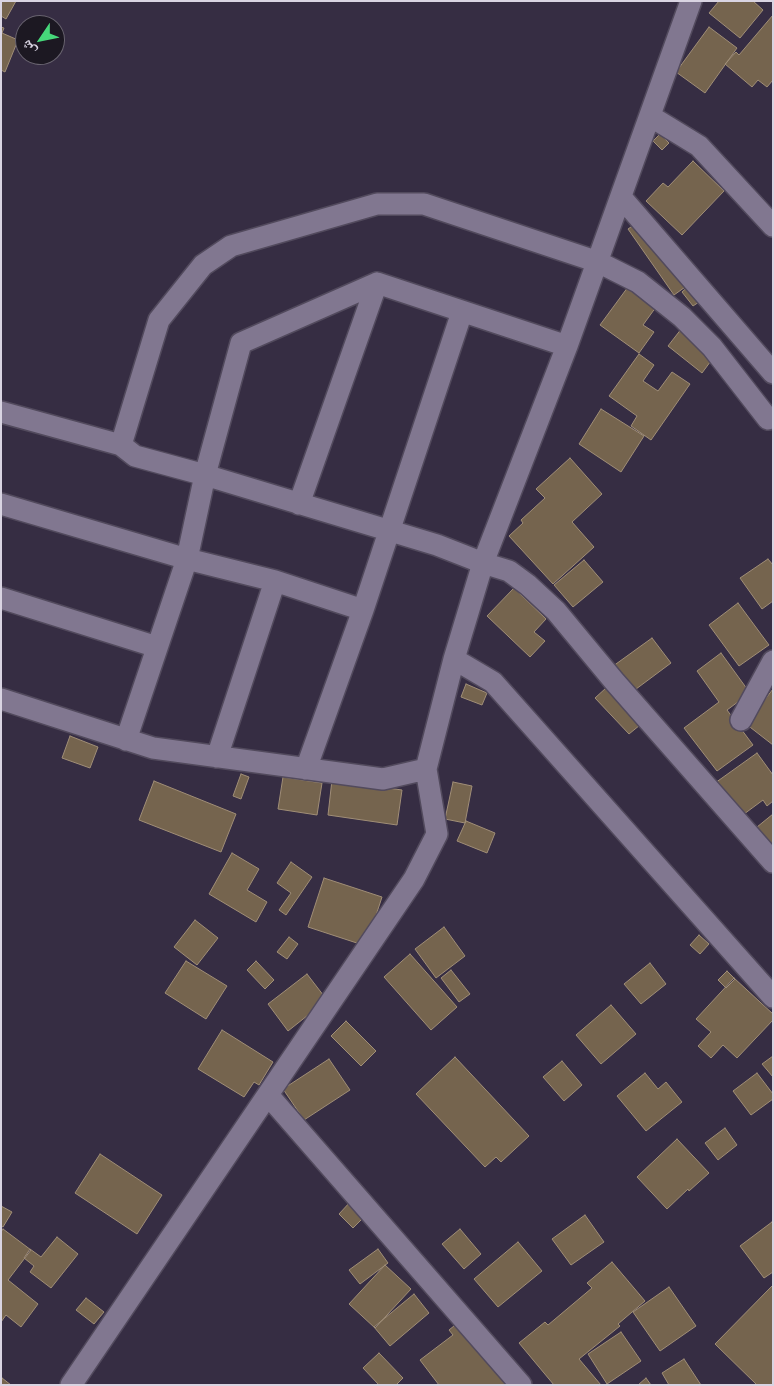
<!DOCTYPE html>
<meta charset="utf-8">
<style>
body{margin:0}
#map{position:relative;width:774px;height:1386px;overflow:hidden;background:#362d43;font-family:Manrope,"Noto Naskh Arabic",sans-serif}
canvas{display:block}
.frame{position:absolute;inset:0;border:2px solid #d9d4e2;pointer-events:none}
.north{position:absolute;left:15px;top:15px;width:50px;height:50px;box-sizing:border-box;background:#1c1822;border:1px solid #68636f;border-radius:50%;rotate:236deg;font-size:14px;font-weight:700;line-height:20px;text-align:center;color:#d9d4e2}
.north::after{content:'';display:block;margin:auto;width:18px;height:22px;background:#46d77a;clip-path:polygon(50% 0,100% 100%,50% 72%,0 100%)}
</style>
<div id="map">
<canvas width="774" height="1386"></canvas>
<div class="frame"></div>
<div class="north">ش</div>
</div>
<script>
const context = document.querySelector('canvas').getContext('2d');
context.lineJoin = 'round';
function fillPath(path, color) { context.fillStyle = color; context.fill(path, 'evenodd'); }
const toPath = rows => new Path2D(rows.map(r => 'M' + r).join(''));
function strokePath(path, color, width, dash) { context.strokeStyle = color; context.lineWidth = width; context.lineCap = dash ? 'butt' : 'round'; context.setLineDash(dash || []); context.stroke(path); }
const building = toPath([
 [1,1,16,1,6,19,1,16,1,1],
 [719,1,753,1,763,10,740,38,709,13,719,1],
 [773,15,773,80,767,87,758,80,752,87,725,64,736,52,739,55,773,15],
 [1,27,4,28,2,33,18,40,5,72,1,70,1,27],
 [709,27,737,48,705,93,676,72,709,27],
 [660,134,669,143,662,150,653,141,660,134],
 [693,161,724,191,682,235,646,201,663,183,668,187,693,161],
 [641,220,688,285,674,295,628,229,641,220],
 [690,285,702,300,693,306,682,292,690,285],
 [628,287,656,307,643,325,654,332,639,353,600,325,628,287],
 [682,328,716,354,702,373,668,346,682,328],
 [639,354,654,365,643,381,658,391,672,372,690,384,651,440,631,426,637,416,609,396,639,354],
 [601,409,644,436,621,472,579,444,601,409],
 [570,458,602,494,572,522,594,547,553,584,509,536,523,523,521,520,545,498,536,489,570,458],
 [768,559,773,565,773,601,762,609,740,578,768,559],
 [584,560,603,582,573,607,554,585,584,560],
 [514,588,546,619,534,632,545,641,530,657,487,616,514,588],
 [738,603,769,645,739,666,709,625,738,603],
 [652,638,671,663,628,695,609,669,652,638],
 [721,653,750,693,727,710,753,745,717,771,684,728,719,702,697,671,721,653],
 [466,684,487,693,482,705,461,697,466,684],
 [606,688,640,725,629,734,595,698,606,688],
 [773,689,773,745,746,724,773,689],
 [70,736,98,747,90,768,62,758,70,736],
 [757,753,773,775,773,801,767,806,763,800,740,817,715,783,757,753],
 [241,774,249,777,241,799,233,796,241,774],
 [283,777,322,783,317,815,278,809,283,777],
 [332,780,402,790,397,825,328,815,332,780],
 [154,781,236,814,221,852,139,820,154,781],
 [453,782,472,786,465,823,445,819,453,782],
 [773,814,773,847,757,827,773,814],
 [466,821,495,833,487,853,457,841,466,821],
 [232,853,259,869,247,890,267,902,256,922,209,894,232,853],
 [291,862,312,877,286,915,279,910,291,893,277,883,291,862],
 [324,878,382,897,366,946,308,927,324,878],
 [195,920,218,938,197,965,174,947,195,920],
 [444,927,465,956,436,978,415,949,444,927],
 [699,935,709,944,700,954,690,945,699,935],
 [289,937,298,944,287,959,277,952,289,937],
 [410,954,457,1007,431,1030,384,977,410,954],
 [186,961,227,986,206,1019,165,993,186,961],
 [256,961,274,980,265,989,247,970,256,961],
 [650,963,666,984,641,1004,624,984,650,963],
 [451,970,470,994,459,1002,441,978,451,970],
 [727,971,735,979,726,988,718,980,727,971],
 [307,974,327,1000,288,1031,268,1004,307,974],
 [734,978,773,1014,773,1020,737,1058,723,1045,711,1058,698,1046,711,1032,696,1019,734,978],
 [611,1005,636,1034,601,1064,576,1035,611,1005],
 [346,1021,376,1051,361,1066,331,1036,346,1021],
 [222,1030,273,1062,259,1085,254,1082,244,1097,198,1069,222,1030],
 [773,1056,773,1077,762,1064,773,1056],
 [455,1057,529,1136,501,1162,496,1157,485,1167,416,1094,455,1057],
 [329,1059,350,1090,304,1120,283,1089,329,1059],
 [562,1061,582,1085,564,1101,543,1077,562,1061],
 [645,1073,658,1089,666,1082,682,1102,646,1131,617,1096,645,1073],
 [757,1073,773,1094,773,1099,751,1115,733,1091,757,1073],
 [725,1128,737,1145,718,1160,705,1143,725,1128],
 [677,1139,709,1173,689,1191,688,1189,667,1209,637,1177,677,1139],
 [100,1154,162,1195,137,1234,75,1193,100,1154],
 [351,1201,366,1215,353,1228,339,1214,351,1201],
 [1,1206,12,1212,3,1227,1,1226,1,1206],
 [585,1215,604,1242,571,1265,552,1239,585,1215],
 [772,1222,773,1224,773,1272,764,1278,740,1246,772,1222],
 [3,1229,31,1250,8,1280,38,1304,21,1327,6,1315,1,1322,1,1232,3,1229],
 [460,1229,481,1254,464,1269,442,1244,460,1229],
 [57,1237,78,1254,51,1288,30,1272,34,1266,24,1258,30,1249,41,1257,57,1237],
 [518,1242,542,1271,498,1307,474,1279,518,1242],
 [378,1249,388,1263,360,1284,349,1270,378,1249],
 [612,1262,645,1301,618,1324,620,1326,579,1359,601,1385,554,1385,519,1343,545,1322,548,1325,592,1288,587,1283,612,1262],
 [385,1265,411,1289,375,1328,349,1304,385,1265],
 [773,1285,773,1385,757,1385,715,1344,773,1285],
 [669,1287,696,1326,660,1351,633,1312,669,1287],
 [414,1294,429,1313,390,1346,374,1327,414,1294],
 [86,1298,104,1312,94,1324,76,1310,86,1298],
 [470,1313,526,1385,439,1385,420,1360,453,1335,449,1330,470,1313],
 [621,1332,641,1361,607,1384,588,1354,621,1332],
 [379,1353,403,1378,396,1385,379,1385,363,1368,379,1353],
 [684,1359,701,1385,669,1385,662,1373,684,1359],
 [2,1378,11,1385,1,1385,2,1378],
 [646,1378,651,1385,638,1385,646,1378]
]);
const minor = toPath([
 [650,116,699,146,773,226],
 [621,197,773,373],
 [1,412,121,445,159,320,203,265,231,246,377,204,424,204,598,262,638,282,682,317,712,347,768,419],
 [121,445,135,456,205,475,437,545,483,563,509,571,528,585,556,611,614,681,773,862],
 [1,504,187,559,126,740],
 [299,504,377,283],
 [1,598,157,647],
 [363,610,462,312],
 [454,659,493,682,773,997],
 [1,699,153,748,383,779,426,769],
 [741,720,773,661],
 [217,757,275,581],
 [306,769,363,610,275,581,187,559,205,475,241,343,377,283,567,346],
 [268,1095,521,1385],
 [71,1385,414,879,437,834,426,769,454,659,483,563,567,346,691,1]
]);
fillPath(building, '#75644e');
strokePath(building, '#a08e77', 1);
strokePath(minor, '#524a5d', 24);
strokePath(minor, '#817790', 21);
</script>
